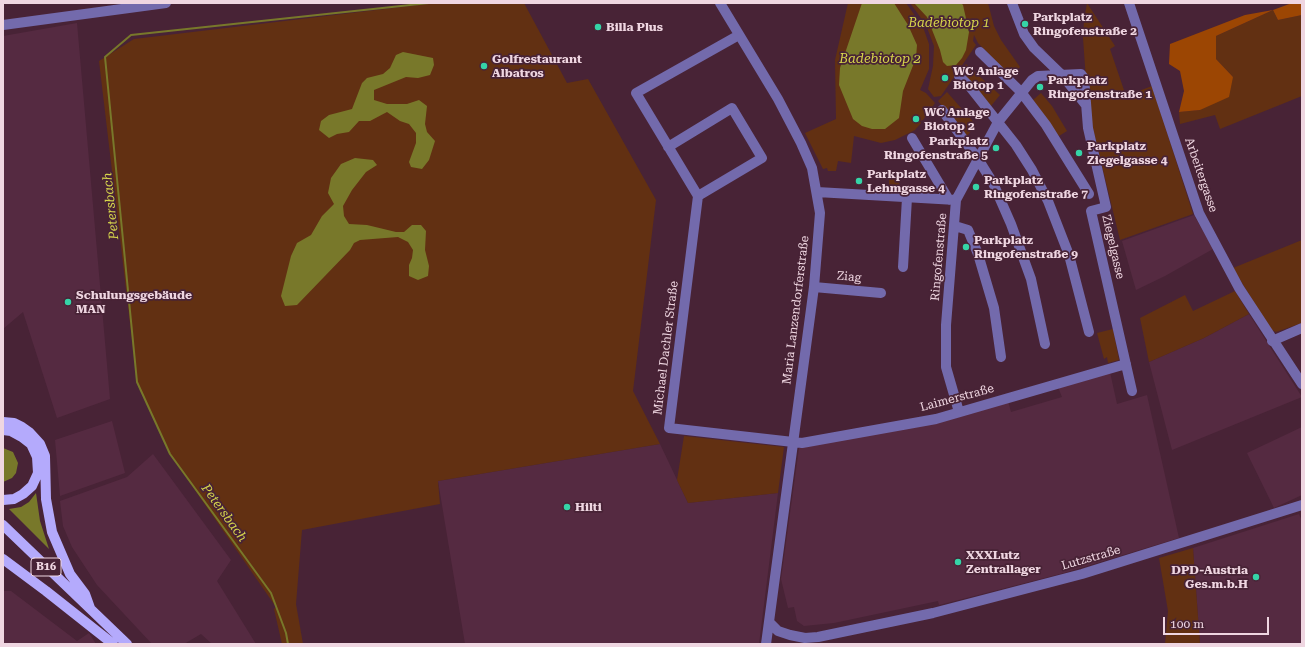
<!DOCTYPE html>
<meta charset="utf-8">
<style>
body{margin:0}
#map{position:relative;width:1305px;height:647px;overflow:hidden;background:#482336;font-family:"Roboto Serif",serif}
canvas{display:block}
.frame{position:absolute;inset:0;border:4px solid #efd6e1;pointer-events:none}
.scale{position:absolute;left:1163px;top:617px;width:106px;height:18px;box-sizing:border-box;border:2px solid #efd6e1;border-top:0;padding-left:5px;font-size:12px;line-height:14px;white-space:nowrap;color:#efd6e1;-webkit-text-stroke:3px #482336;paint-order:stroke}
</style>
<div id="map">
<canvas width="1305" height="647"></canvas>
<div class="frame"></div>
<div class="scale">100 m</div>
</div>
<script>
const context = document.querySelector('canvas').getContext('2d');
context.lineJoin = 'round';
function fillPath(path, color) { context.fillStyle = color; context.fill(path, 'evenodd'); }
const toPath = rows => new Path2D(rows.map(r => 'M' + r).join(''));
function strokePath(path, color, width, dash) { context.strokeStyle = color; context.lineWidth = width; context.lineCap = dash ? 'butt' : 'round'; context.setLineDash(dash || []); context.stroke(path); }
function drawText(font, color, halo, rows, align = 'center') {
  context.font = font + ' "Roboto Serif",serif'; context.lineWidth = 3.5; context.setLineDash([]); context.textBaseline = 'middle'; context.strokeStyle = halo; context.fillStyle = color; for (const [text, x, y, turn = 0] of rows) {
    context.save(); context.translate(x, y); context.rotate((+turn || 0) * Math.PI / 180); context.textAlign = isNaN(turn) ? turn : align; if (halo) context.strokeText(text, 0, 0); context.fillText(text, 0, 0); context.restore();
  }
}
const built = toPath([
 [77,23,110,399,57,418,23,312,3,329,3,36],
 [1194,215,1213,249,1165,276,1136,290,1122,241],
 [1249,314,1302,397,1172,450,1149,362,1204,338],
 [1110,372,1117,404,1147,395,1179,538,1064,573,939,605,938,601,834,623,804,626,797,621,794,607,788,608,781,579,799,448,933,422,1008,401,1011,412,1062,397,1058,387],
 [112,421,125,473,60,496,55,440],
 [1302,427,1302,495,1274,508,1247,453],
 [660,444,688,503,778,493,759,644,465,644,438,481],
 [153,454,231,560,217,581,256,644,212,644,201,634,184,644,152,644,97,585,72,547,63,526,60,501,127,477],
 [1299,514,1302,521,1302,644,1200,644,1193,548],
 [3,591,11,591,77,641,89,633,96,644,5,644,3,642]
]);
const green = toPath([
 [435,3,524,3,567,83,588,79,656,200,633,391,660,444,438,481,440,504,302,530,296,604,303,644,282,644,274,609,276,607,172,457,137,382,99,61,134,39],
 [848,3,906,3,923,27,929,44,929,69,920,90,926,93,935,103,923,120,920,121,921,123,915,130,895,140,881,143,854,136,851,163,838,161,836,171,828,171,827,168,823,169,805,133,836,119,835,60],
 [910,3,988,3,994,26,1001,40,1020,67,1011,76,978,43,974,35,973,41,976,45,941,96,934,97,928,89,933,66,934,46,926,25],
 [1087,3,1115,46,1110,49,1126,96,1152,86,1193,214,1120,240,1088,108,1083,38,1084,20],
 [1273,10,1278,20,1302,15,1302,96,1220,129,1215,115,1180,124,1179,112,1200,110,1233,77,1216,59,1216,36],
 [966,64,1000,95,991,106,959,72],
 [947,92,976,125,967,136,938,101],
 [1041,93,1052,106,1067,131,1059,136,1033,100],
 [894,171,902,190,889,190,889,172],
 [1302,240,1302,323,1276,332,1270,329,1233,268],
 [1235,291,1249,314,1204,338,1149,362,1140,318,1185,295,1193,311],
 [1113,329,1119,360,1108,363,1107,357,1104,359,1097,333],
 [684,436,784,447,778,493,688,503,677,480],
 [1193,548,1200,644,1165,644,1168,611,1159,558]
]);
const forest = toPath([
 [1292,3,1302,3,1302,15,1278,20,1273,10,1216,36,1216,59,1233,77,1229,97,1200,110,1179,112,1184,91,1180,71,1169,64,1170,44,1245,15,1273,10]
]);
const water = toPath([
 [862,3,894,3,908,25,917,45,916,58,903,91,899,118,885,129,872,129,862,126,853,119,839,85,840,68],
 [914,3,961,3,963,5,969,32,966,50,962,58,956,65,947,66,943,62,940,50,927,17],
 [403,52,433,58,434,65,430,75,418,78,406,77,374,90,374,100,387,104,407,104,419,100,427,106,425,124,427,132,435,141,429,160,422,169,411,167,409,162,416,143,416,133,409,124,400,121,387,112,370,121,359,121,349,132,337,134,329,138,319,130,321,121,329,115,352,109,362,83,367,78,383,74,390,68,396,55],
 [355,158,373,160,377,165,366,172,352,190,343,206,344,216,349,224,367,225,396,232,404,232,412,225,421,225,426,231,425,250,429,266,428,276,418,280,409,276,409,265,412,258,413,250,408,242,398,237,360,240,354,243,350,250,297,305,285,306,281,296,291,256,297,243,311,235,322,216,334,204,328,193,331,178,341,164],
 [3,448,13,452,18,463,16,473,12,478,3,482],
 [36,493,40,521,49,549,9,509,21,507,29,502]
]);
const stream = toPath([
 [288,644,286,633,271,593,170,454,137,382,105,57,131,35,429,3]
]);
const minor = toPath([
 [720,3,778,99,801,143,812,168,820,213,814,287,766,644],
 [1012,3,1024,34,1034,48,1062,75,1085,104],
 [1129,3,1199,213,1239,288,1302,384],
 [3,25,166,3],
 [739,35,636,93,698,196,669,428,802,443,936,419,1126,364],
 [980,52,1021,92,1046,125,1089,194],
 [959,76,970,87,1016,145,1032,170,1048,201,1069,255,1089,332],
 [942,110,978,159,993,183,1011,224,1031,279,1045,344],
 [912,138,949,200],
 [668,147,732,108,762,158,698,196],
 [817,192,956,200],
 [955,226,968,230,978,254,994,308,1001,357],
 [903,267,907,198],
 [814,287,881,293],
 [1272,341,1302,328],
 [959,412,946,367,946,325,956,200,998,122,1032,80,1038,76,1081,74,1084,78,1088,128,1106,207,1091,211,1132,391],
 [769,622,778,631,790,635,805,638,818,637,933,613,1082,574,1302,505]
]);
const major = toPath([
 [3,422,14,423,22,427,29,432,40,444,45,456,46,499,52,532,70,574,85,594,90,608],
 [3,430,11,431,22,437,31,444,37,457,38,473,32,486,23,494,14,499,3,500],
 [3,525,127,644],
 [3,559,46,591,113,644]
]);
const markers = [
 [1025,24,4,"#35d4a7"],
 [598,27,4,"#35d4a7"],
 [484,66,4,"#35d4a7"],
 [945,78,4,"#35d4a7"],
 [1040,87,4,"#35d4a7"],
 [916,119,4,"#35d4a7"],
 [996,148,4,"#35d4a7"],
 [1079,153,4,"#35d4a7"],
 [859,181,4,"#35d4a7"],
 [976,187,4,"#35d4a7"],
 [966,247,4,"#35d4a7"],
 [68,302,4,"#35d4a7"],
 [567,507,4,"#35d4a7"],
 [958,562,4,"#35d4a7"],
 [1256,577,4,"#35d4a7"]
];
const shields = [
 [46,567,30]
];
const shieldNames = [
 ["B16",46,567]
];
const poiNames = [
 ["Parkplatz",1033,17],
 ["Ringofenstraße 2",1033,31],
 ["Billa Plus",606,27],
 ["Golfrestaurant",492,59],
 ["Albatros",492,73],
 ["WC Anlage",953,71],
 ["Biotop 1",953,85],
 ["Parkplatz",1048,80],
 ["Ringofenstraße 1",1048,94],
 ["WC Anlage",924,112],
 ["Biotop 2",924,126],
 ["Parkplatz",988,141,"right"],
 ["Ringofenstraße 5",988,155,"right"],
 ["Parkplatz",1087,146],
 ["Ziegelgasse 4",1087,160],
 ["Parkplatz",867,174],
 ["Lehmgasse 4",867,188],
 ["Parkplatz",984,180],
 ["Ringofenstraße 7",984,194],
 ["Parkplatz",974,240],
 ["Ringofenstraße 9",974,254],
 ["Schulungsgebäude",76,295],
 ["MAN",76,309],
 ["Hilti",575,507],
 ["XXXLutz",966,555],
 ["Zentrallager",966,569],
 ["DPD-Austria",1248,570,"right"],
 ["Ges.m.b.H",1248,584,"right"]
];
const streetNames = [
 ["Arbeitergasse",1201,175,71],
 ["Ziegelgasse",1113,247,77],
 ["Ringofenstraße",939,257,-85],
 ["Ziag",849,277,5],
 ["Maria Lanzendorferstraße",796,310,-83],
 ["Michael Dachler Straße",666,348,-83],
 ["Laimerstraße",957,398,-15],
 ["Lutzstraße",1091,558,-16]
];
const waterNames = [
 ["Badebiotop 1",949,23],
 ["Badebiotop 2",880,59],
 ["Petersbach",111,206,-96],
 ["Petersbach",224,513,54]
];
fillPath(built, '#552a41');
fillPath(green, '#623012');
fillPath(forest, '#9c4603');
fillPath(water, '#78782a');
strokePath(stream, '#78782a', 2);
strokePath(minor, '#736aac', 10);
strokePath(major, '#b4aafc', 10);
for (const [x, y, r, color] of markers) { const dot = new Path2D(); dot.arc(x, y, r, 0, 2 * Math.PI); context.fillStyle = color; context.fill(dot); strokePath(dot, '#482336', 1.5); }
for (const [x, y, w] of shields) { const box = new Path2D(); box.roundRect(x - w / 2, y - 9, w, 18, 3); context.fillStyle = '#482336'; context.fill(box); strokePath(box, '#efd6e1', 1); }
drawText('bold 11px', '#efd6e1', null, shieldNames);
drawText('bold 12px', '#efd6e1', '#482336', poiNames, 'left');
drawText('12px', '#efd6e1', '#482336', streetNames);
drawText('italic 13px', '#d6d54b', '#482336', waterNames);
</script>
